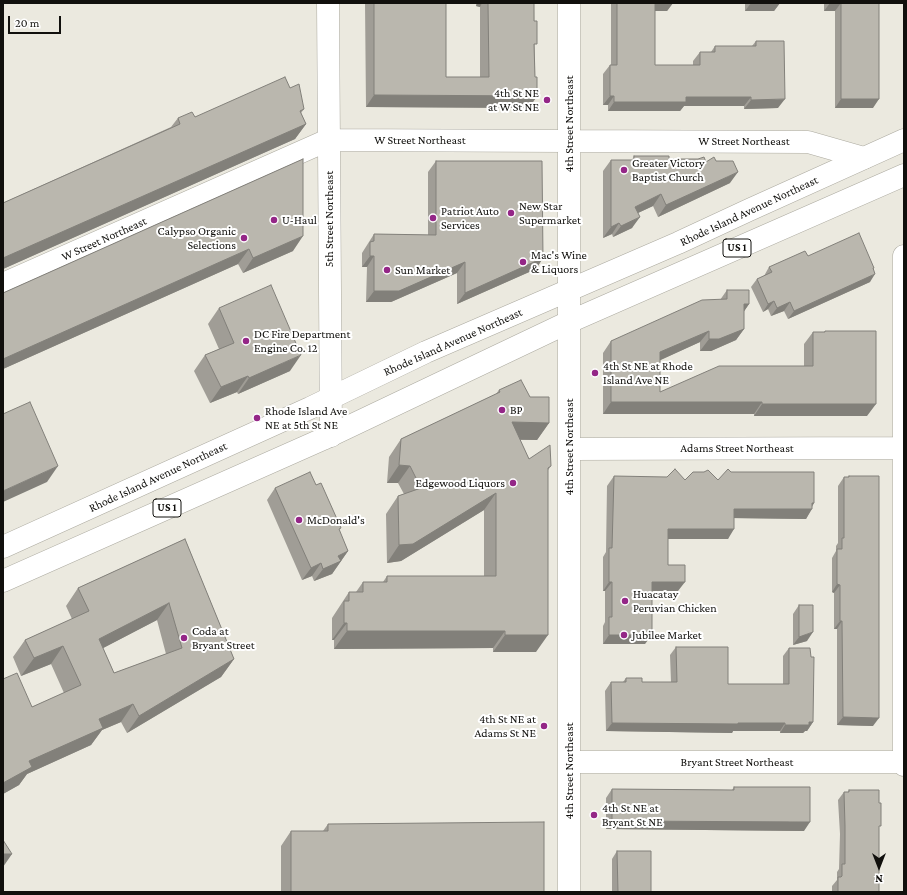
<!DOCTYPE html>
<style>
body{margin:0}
#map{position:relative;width:907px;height:895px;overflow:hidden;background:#ebe9df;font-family:"Crimson Pro",serif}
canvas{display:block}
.frame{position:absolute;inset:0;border:4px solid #11100d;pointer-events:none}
.north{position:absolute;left:859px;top:847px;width:40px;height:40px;-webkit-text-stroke:3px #fff;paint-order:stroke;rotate:180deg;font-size:11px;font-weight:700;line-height:16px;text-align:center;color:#11100d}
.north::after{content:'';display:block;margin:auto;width:14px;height:18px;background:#11100d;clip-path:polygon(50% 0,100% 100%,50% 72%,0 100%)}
.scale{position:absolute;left:8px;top:16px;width:53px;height:18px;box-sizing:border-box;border:2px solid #11100d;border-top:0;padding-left:5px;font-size:12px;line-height:14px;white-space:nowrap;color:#11100d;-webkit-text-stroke:3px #fff;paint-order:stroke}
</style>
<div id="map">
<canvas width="907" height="895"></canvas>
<div class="frame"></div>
<div class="north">N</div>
<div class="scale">20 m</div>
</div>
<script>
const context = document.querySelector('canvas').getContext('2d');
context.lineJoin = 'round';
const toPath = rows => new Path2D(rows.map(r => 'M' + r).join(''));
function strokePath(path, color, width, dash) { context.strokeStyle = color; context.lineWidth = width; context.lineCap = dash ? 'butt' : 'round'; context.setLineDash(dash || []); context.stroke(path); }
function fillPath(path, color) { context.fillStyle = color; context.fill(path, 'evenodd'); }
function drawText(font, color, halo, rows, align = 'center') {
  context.font = font + ' "Crimson Pro",serif'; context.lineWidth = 4; context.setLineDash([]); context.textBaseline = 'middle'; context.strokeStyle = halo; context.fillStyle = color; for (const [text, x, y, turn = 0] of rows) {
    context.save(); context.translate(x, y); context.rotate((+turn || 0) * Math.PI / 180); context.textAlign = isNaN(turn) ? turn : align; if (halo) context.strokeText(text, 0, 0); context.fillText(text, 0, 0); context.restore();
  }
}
const minor = toPath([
 [328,3,331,436],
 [569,3,569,892],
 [904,256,904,765],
 [3,284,328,140,808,142,864,158],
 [570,449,904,448],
 [569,762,904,762]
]);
const major = toPath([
 [3,547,310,408,426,352,678,243,749,210,904,140],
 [3,581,323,439,569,322,904,175]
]);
const wall = toPath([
 [365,3,446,3,446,77,480,77,480,7,476,6,476,3,534,3,535,77,537,96,529,108,366,107],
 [611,3,673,3,667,11,655,11,655,65,693,65,693,61,700,52,711,52,715,46,752,46,756,41,778,108,744,109,744,106,684,106,680,111,608,111,608,105,603,105,603,74,610,65,611,65],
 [745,3,780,3,774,11,745,11],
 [824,3,879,3,873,108,835,108,835,11,824,11],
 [290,88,304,109,301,113,306,124,295,139,3,269,3,203,171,127,178,118,195,117],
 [634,156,706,162,716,161,730,183,658,217,653,206,638,213,632,228,613,237,612,234,603,238,603,171,611,160,632,160],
 [303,159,293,251,243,273,238,264,3,369,3,293],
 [436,161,543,258,536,269,457,304,457,273,391,302,366,302,367,267,362,267,362,253,374,234,428,235,428,172],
 [808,256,874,268,873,269,870,282,788,319,784,311,771,316,768,309,763,312,751,287,757,279,764,276,769,267],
 [727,290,749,304,744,311,744,329,736,340,711,351,700,351,700,342,660,360,660,392,804,366,804,344,813,332,824,332,825,331,867,416,754,416,754,414,603,414,603,353,611,341,720,300],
 [219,308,290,371,238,394,237,392,210,403,194,371,205,355,219,349,208,324],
 [499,390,530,397,549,423,537,440,520,440,529,459,551,466,548,470,536,652,493,652,493,648,334,649,334,640,332,640,332,618,349,592,356,592,363,582,383,582,387,576,484,576,484,510,401,561,387,563,386,514,398,496,404,494,398,483,387,483,389,457,401,439,496,394],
 [731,472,814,503,806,519,734,518,728,539,668,539,668,565,678,591,652,591,645,644,603,644,603,626,605,622,605,591,603,591,603,557,606,552,607,486,614,476,685,480,718,480],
 [849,476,873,726,837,725,837,629,834,629,834,593,832,592,832,558,836,551,836,546,838,543,838,486,844,477,848,477],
 [316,485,339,531,348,551,332,574,314,581,312,576,302,580,267,500,275,488],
 [185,539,234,659,221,677,127,733,121,722,102,730,91,745,27,774,19,785,3,794,3,679,32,707,64,693,51,664,21,676,13,657,25,640,72,619,66,606,78,588],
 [157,620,166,654,114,673,103,648],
 [799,605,807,641,793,645,793,614],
 [676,647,728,684,783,684,783,656,789,648,813,722,807,731,805,731,803,733,780,733,780,731,733,731,732,733,606,731,605,691,611,682,623,682,626,678,642,682,671,682,670,655],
 [734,787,804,831,606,829,606,798,612,789,732,790],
 [849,790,879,828,879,892,832,892,832,886,837,880,837,872,839,869,840,834,838,800,844,792,848,792],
 [328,824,544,892,281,892,281,846,291,831,323,831],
 [617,851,651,892,612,892,612,859]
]);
const shadedWall = toPath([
 [478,3,482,3,480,7,476,6],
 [654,3,673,3,667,11,648,11],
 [751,3,780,3,774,11,745,11],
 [830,3,841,3,835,11,824,11],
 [374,95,537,96,529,108,366,107],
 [610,96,614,96,608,105,603,105],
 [686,97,751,97,744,106,684,106,680,111,608,111,614,102],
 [785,99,778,108,744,109,751,100],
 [841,99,879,99,873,108,835,108],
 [306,124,295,139,3,269,3,258],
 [738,172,730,183,658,217,666,205],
 [661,194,653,206,627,218,635,207],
 [640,217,632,228,613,237,621,226],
 [619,223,612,234,603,238,611,227],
 [303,236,293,251,243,273,253,258],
 [249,249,238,264,3,369,3,359],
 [370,256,374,256,367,267,362,267],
 [543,258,536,269,457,304,465,293],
 [465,262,457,273,391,302,366,302,374,291],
 [875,274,870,282,788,319,794,311],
 [774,301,768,309,763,312,768,304],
 [790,302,784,311,771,316,777,308],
 [744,304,749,304,741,316],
 [744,329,736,340,711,351,700,351,709,339],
 [709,331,700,342,652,364,660,352],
 [301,355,290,371,238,394,249,378],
 [248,376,237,392,210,403,221,387],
 [611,402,762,402,754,414,603,414],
 [762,404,876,404,867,416,754,416],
 [512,422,549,423,537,440,500,439],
 [399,465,410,466,398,483,387,483],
 [58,466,47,482,3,502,3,491],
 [496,493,484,510,401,561,387,563,399,545],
 [814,503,810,509,812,509,806,519,728,518,734,509],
 [668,529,734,529,728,539,662,539],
 [348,551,332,574,314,581,323,569,338,556],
 [321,563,312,576,302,580,311,568],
 [609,582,612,582,605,591,603,591],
 [652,582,685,582,678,591,645,591],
 [837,584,840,585,834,593,832,592],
 [169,603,157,620,86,657,99,639],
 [840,621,842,621,837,629,834,629],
 [344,623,347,623,334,640,332,640],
 [347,631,505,631,493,648,334,649],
 [813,632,807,641,793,645,799,637],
 [505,635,548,635,536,652,493,652],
 [609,635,652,635,645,644,603,644],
 [63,646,51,664,21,676,34,658],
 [234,659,221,677,127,733,139,716],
 [133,704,121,722,102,730,91,745,27,774,19,785,3,794,3,783,29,761,99,719],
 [843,717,879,718,873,726,837,725],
 [809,722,813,722,807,731,805,731,803,733,780,733,785,725],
 [612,723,785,723,780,731,733,731,732,733,606,731],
 [612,821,810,822,804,831,606,829],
 [3,854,12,854,3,867]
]);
const building = toPath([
 [374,3,446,3,446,77,489,77,488,3,534,3,534,21,537,21,537,44,534,44,535,77,537,77,537,96,374,95,374,3],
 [617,3,655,3,655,65,700,65,700,52,715,52,715,46,756,46,756,41,784,41,785,99,751,100,751,97,686,97,686,102,614,102,614,96,610,96,610,65,617,65,617,3],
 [830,3,879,3,879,99,841,99,841,3,830,3],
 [285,77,290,88,299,84,304,109,300,111,306,124,3,258,3,203,180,124,178,118,192,112,195,117,285,77],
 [634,156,669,156,669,159,698,159,704,157,706,162,714,157,716,161,733,161,738,172,666,205,661,194,635,207,640,217,621,226,619,223,611,227,611,160,634,160,634,156],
 [303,159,303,236,253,258,249,249,3,359,3,293,303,159],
 [436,161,542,161,543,258,465,293,465,262,399,291,374,291,374,256,370,256,370,242,374,241,374,234,436,235,436,161],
 [859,233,874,268,873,268,875,274,794,311,790,302,777,308,774,301,768,304,757,279,772,272,769,267,805,251,808,256,859,233],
 [271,285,301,355,249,378,248,376,221,387,205,355,234,343,219,308,271,285],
 [727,290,749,290,749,304,744,304,744,329,719,339,709,339,709,331,660,352,660,392,719,366,813,366,813,332,825,332,825,331,876,331,876,404,762,404,762,402,611,402,611,341,702,300,727,299,727,290],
 [521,380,530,397,549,397,549,423,512,422,529,459,550,445,551,466,548,468,548,635,505,635,505,631,347,631,347,623,344,623,344,601,349,601,349,592,363,592,363,582,387,582,387,576,496,576,496,493,413,544,399,545,398,496,421,488,410,466,399,465,401,439,500,392,499,390,521,380],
 [30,402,58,466,3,491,3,414,30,402],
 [675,469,685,480,693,472,704,472,708,470,718,480,728,469,731,472,814,472,814,503,812,503,812,509,734,509,734,529,668,529,668,565,685,565,685,582,652,582,652,635,609,635,609,617,612,617,612,582,609,582,609,548,612,548,614,476,667,477,675,469],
 [310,472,316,485,321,483,341,528,339,529,348,551,338,556,341,561,323,569,321,563,311,568,275,488,310,472],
 [849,476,879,476,879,718,843,717,842,621,840,621,840,585,837,584,837,549,842,549,842,538,844,538,844,477,849,477,849,476],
 [185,539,234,659,139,716,133,704,99,719,103,728,29,761,32,767,3,783,3,679,17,673,32,707,81,685,63,646,34,658,25,640,89,611,78,588,185,539],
 [169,603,182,648,114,673,99,639,169,603],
 [799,605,813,605,813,632,799,637,799,605],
 [676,647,728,647,728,684,789,684,789,648,810,648,811,657,814,657,813,722,809,722,809,725,785,725,785,723,738,723,738,724,612,723,611,682,626,682,626,678,642,678,642,682,677,682,676,647],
 [734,787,810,787,810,822,612,821,612,789,734,790,734,787],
 [849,790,879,790,879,803,881,803,881,826,879,826,879,892,838,892,838,877,841,877,842,876,842,864,845,864,845,826,844,792,849,792,849,790],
 [544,822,544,892,291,892,291,831,328,831,328,824,544,822],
 [3,840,12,854,3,854,3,840],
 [617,851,651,851,651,892,618,892,617,851]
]);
const markers = [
 [547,100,4,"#942687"],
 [624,170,4,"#942687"],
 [511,213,4,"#942687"],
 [433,218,4,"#942687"],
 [274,220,4,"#942687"],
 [244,238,4,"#942687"],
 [523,262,4,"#942687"],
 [387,270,4,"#942687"],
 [246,341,4,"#942687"],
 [595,373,4,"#942687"],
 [502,410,4,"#942687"],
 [257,418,4,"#942687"],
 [513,483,4,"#942687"],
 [299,520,4,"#942687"],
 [625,601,4,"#942687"],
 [624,635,4,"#942687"],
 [184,638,4,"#942687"],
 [544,726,4,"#942687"],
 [594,815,4,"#942687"]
];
const shields = [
 [737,248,28],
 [167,508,28]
];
const shieldNames = [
 ["US 1",737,248],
 ["US 1",167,508]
];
const poiNames = [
 ["4th St NE",539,93,"right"],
 ["at W St NE",539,107,"right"],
 ["Greater Victory",632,163],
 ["Baptist Church",632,177],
 ["New Star",519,206],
 ["Supermarket",519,220],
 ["Patriot Auto",441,211],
 ["Services",441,225],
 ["U-Haul",282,220],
 ["Calypso Organic",236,231,"right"],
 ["Selections",236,245,"right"],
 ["Mac's Wine",531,255],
 ["& Liquors",531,269],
 ["Sun Market",395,270],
 ["DC Fire Department",254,334],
 ["Engine Co. 12",254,348],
 ["4th St NE at Rhode",603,366],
 ["Island Ave NE",603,380],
 ["BP",510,410],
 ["Rhode Island Ave",265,411],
 ["NE at 5th St NE",265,425],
 ["Edgewood Liquors",505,483,"right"],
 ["McDonald's",307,520],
 ["Huacatay",633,594],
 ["Peruvian Chicken",633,608],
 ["Coda at",192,631],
 ["Bryant Street",192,645],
 ["Jubilee Market",632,635],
 ["4th St NE at",536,719,"right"],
 ["Adams St NE",536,733,"right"],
 ["4th St NE at",602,808],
 ["Bryant St NE",602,822]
];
const streetNames = [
 ["4th Street Northeast",569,124,-90],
 ["W Street Northeast",420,140],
 ["W Street Northeast",744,141],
 ["Rhode Island Avenue Northeast",749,211,-25],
 ["5th Street Northeast",329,219,-90],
 ["W Street Northeast",104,239,-24],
 ["Rhode Island Avenue Northeast",453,342,-24],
 ["4th Street Northeast",569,447,-90],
 ["Adams Street Northeast",737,448],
 ["Rhode Island Avenue Northeast",158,477,-25],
 ["Bryant Street Northeast",737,762],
 ["4th Street Northeast",569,771,-90]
];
strokePath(minor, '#aba99f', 23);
strokePath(major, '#aba99f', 23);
strokePath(minor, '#fff', 22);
strokePath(major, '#fff', 22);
fillPath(wall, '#a09d96');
fillPath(shadedWall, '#82807a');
fillPath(building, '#bab7ae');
strokePath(building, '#82807a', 1);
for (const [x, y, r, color] of markers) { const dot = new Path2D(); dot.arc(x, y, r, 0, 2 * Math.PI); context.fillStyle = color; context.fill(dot); strokePath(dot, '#fff', 1.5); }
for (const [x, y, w] of shields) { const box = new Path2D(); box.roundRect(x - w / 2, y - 9, w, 18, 3); context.fillStyle = '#fff'; context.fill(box); strokePath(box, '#11100d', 1); }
drawText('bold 11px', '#11100d', null, shieldNames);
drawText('12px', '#11100d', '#fff', poiNames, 'left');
drawText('12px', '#11100d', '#fff', streetNames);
</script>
